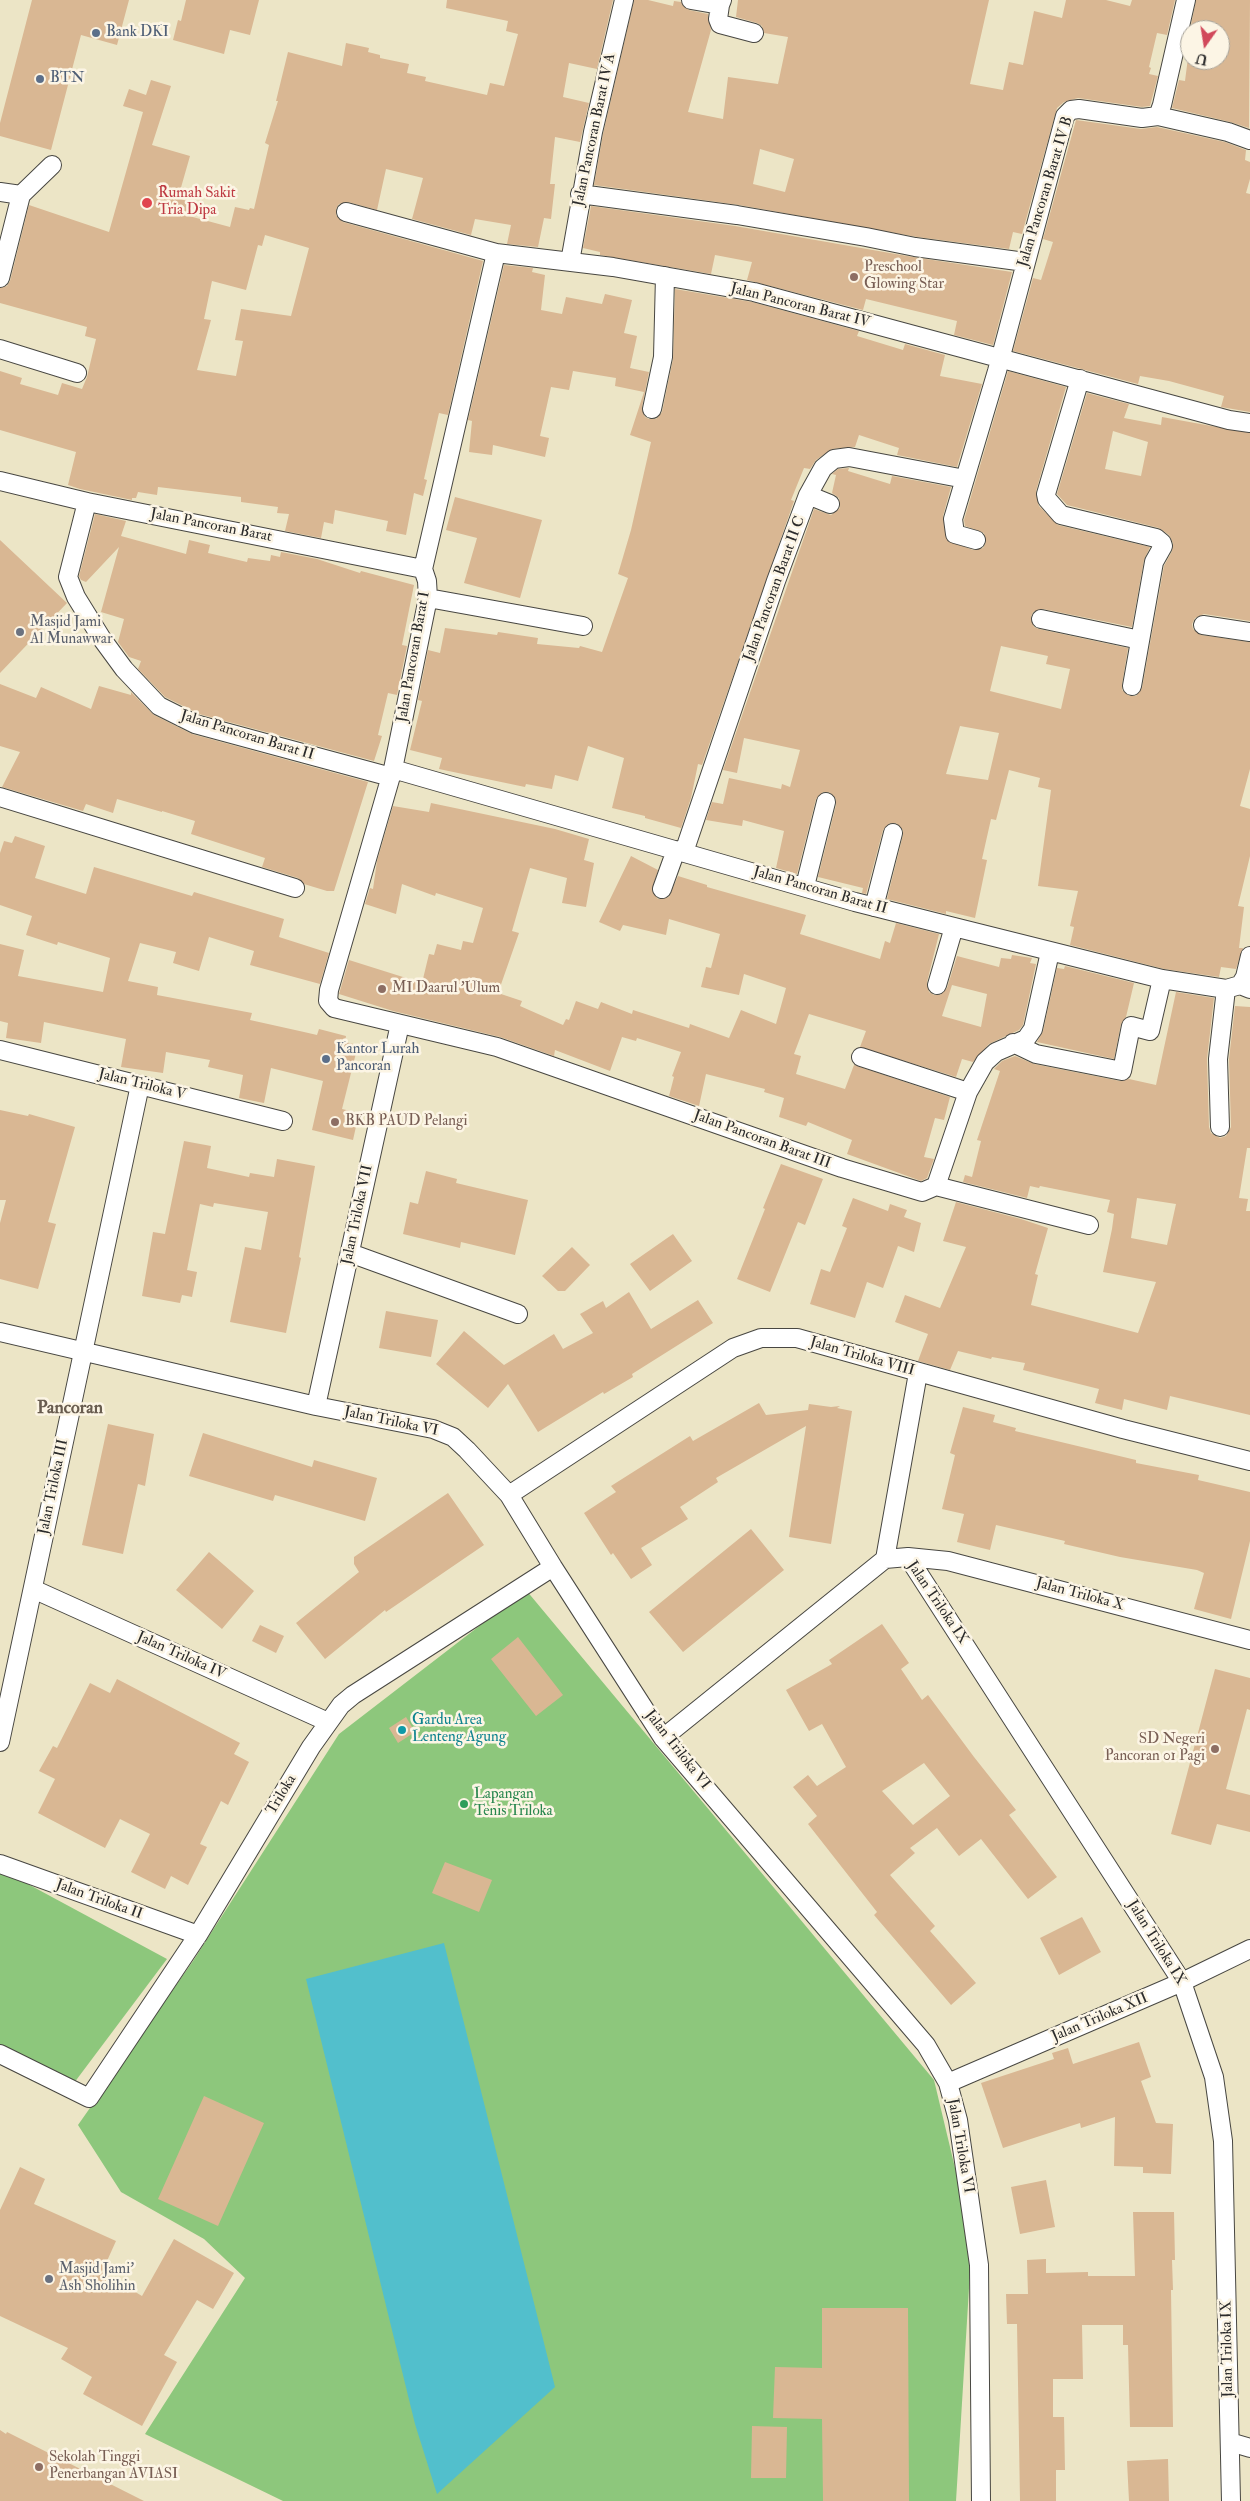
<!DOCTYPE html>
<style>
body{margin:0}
#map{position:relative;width:1250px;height:2501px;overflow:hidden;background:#ece5c6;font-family:"IM FELL Double Pica",serif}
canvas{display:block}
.north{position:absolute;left:1180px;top:20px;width:50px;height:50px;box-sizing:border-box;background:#fcf5e5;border:1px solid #a8a49b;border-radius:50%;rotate:193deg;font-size:14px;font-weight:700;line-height:20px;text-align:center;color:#2b2b2b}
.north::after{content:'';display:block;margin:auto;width:18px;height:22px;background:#d1495b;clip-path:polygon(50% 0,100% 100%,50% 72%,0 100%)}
</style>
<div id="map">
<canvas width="1250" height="2501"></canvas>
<div class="north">U</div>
</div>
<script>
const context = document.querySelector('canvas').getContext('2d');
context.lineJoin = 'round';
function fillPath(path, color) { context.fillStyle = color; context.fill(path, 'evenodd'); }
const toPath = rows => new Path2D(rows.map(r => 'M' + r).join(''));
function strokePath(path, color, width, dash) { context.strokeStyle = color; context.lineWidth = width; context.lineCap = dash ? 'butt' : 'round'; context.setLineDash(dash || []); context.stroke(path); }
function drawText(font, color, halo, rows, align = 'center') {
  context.font = font + ' "IM FELL Double Pica",serif'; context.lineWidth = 5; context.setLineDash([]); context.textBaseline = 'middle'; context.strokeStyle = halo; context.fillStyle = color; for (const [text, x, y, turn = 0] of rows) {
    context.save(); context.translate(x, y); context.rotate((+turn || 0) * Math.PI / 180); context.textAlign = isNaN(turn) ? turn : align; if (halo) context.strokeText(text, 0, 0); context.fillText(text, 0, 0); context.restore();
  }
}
const green = toPath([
 [526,1590,934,2080,972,2239,956,2501,283,2501,145,2434,245,2278,204,2239,121,2192,78,2125,193,1961,339,1734],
 [0,1869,167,1959,71,2087,0,2047]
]);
const water = toPath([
 [444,1943,555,2387,437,2494,415,2424,306,1979]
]);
const building = toPath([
 [32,0,129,0,117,45,81,35,51,150,0,136,0,123],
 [186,0,259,0,250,35,230,30,224,54,173,40,178,20,181,21],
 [447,0,613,0,597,69,569,63,563,97,589,103,580,142,555,137,550,184,555,184,551,219,544,218,538,247,507,244,511,225,475,219,471,235,412,219,423,178,386,169,377,210,348,202,339,204,336,209,336,215,343,222,483,261,448,415,439,413,424,479,427,480,423,496,414,493,406,535,386,531,388,521,335,510,333,524,324,522,321,538,285,531,289,514,277,513,278,507,241,502,241,497,158,487,157,495,138,492,136,498,132,498,132,500,80,489,68,485,76,452,0,430,0,371,22,378,20,384,58,395,62,383,82,389,87,377,96,339,85,336,87,327,0,303,0,288,7,286,10,281,29,205,109,232,143,112,123,106,129,89,146,95,151,80,171,86,152,145,190,156,178,198,193,203,189,216,230,227,235,207,249,210,250,208,254,209,269,145,265,143,278,101,276,101,288,52,342,66,346,43,369,48,368,52,380,55,380,58,409,64,407,73,426,77,425,81,487,95,490,83,504,86,518,34,506,31,508,21,446,8],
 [265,235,309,248,291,316,241,309,235,340,243,341,236,376,197,370,211,320,204,319,212,281,246,290,258,245,262,246],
 [634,0,648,0,673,6,674,1,681,2,689,10,708,14,711,30,688,112,723,119,728,77,778,84,788,37,764,33,762,26,757,23,736,17,738,0,989,0,970,84,1003,90,1009,62,1023,65,1034,11,1062,18,1066,0,1106,0,1130,6,1132,0,1175,0,1167,35,1157,33,1149,67,1151,68,1149,74,1158,76,1150,106,1142,107,1078,98,1064,102,1057,108,1022,234,1013,232,1009,249,917,237,739,205,594,185,603,134],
 [760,149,794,159,785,192,753,184],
 [1196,0,1250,0,1249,128,1230,122,1172,108,1179,80,1185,81,1190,42,1190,60,1220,60,1220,30,1190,30],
 [1076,120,1141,129,1157,127,1225,142,1246,150,1245,160,1250,162,1250,179,1246,193,1250,194,1250,412,1221,407,1224,396,1169,381,1140,376,1138,384,1013,351,1033,278,1041,280,1053,242,1043,239],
 [591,206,735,226,913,257,1012,272,993,345,954,335,957,321,866,299,863,310,747,280,752,262,715,255,711,274,600,255,600,252,583,248],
 [504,265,533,268,532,272,545,275,541,310,562,314,566,297,602,304,605,294,632,300,624,333,637,336,630,368,649,372,642,407,645,417,649,419,656,419,662,412,673,359,675,289,752,302,859,331,857,336,903,350,905,344,945,355,940,376,982,384,957,467,897,455,899,448,859,435,855,447,832,449,816,460,810,469,804,468,791,500,794,501,702,765,698,764,691,798,681,828,645,818,645,816,612,808,624,758,588,746,578,781,555,775,552,789,526,784,525,787,439,769,442,758,410,750,422,701,418,700,428,650,440,653,445,628,497,635,498,632,538,638,537,644,579,648,580,646,602,652,628,578,618,574,631,530,651,442,630,435,644,392,615,386,616,378,573,371,569,390,551,387,540,436,549,438,545,457,493,445,492,455,469,452,472,421,468,420],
 [1008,371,1066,387,1036,491,1039,506,1058,525,1150,547,1144,560,1132,627,1043,609,1033,612,1031,617,1034,627,1039,629,1128,648,1122,685,1122,690,1130,696,1136,696,1142,688,1164,566,1172,551,1173,543,1169,535,1159,528,1067,505,1057,494,1087,393,1129,404,1124,418,1161,425,1162,417,1250,433,1250,621,1204,614,1195,618,1192,624,1193,629,1201,635,1250,642,1250,769,1240,806,1250,809,1250,856,1238,906,1244,907,1239,948,1243,948,1236,969,1221,967,1219,977,1164,969,1070,945,1074,927,1070,926,1078,891,1038,886,1051,790,1038,787,1040,778,1009,770,996,820,991,819,982,859,987,860,975,918,946,911,946,914,887,899,903,835,903,830,896,823,890,823,883,830,866,894,862,893,863,888,818,877,836,805,836,799,829,792,823,792,816,799,797,874,776,868,784,831,743,820,742,826,706,820,712,802,723,804,729,778,781,789,782,784,790,787,800,750,744,738,737,773,723,770,814,509,831,515,840,508,839,498,832,493,836,475,832,474,838,469,849,468,848,471,890,484,892,476,951,487,943,516,947,540,973,550,983,548,986,542,984,533,965,526,964,520],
 [1113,431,1148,442,1141,476,1105,469],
 [1001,646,1048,656,1046,664,1070,669,1061,709,990,691],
 [960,726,999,733,988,780,946,774],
 [455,497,542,520,520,598,464,583,477,538,446,530],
 [95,514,126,521,121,536,186,554,189,540,210,545,208,553,247,562,248,558,270,561,271,555,280,557,281,552,317,559,360,573,361,571,414,585,402,645,407,646,397,695,388,693,378,735,382,736,374,761,199,714,165,697,138,669,141,661,129,657,118,642,124,619,101,612,119,547,86,582,81,580,79,576],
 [0,540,67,603,0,673],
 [0,684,36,698,41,687,91,709,99,686,131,695,131,692,154,715,192,734,368,782,334,891,327,891,304,884,298,878,262,867,265,858,191,834,195,821,162,811,162,812,117,799,113,813,86,804,83,811,2,787,20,752,0,746],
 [431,803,555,829,589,839,584,860,594,863,586,907,562,903,567,878,530,868,512,931,519,933,498,993,522,1001,520,1006,563,1025,566,1019,569,1020,576,1001,598,1009,601,1002,632,1014,633,1010,689,1028,690,1024,729,1038,741,1010,776,1024,786,988,744,974,739,995,701,987,706,967,711,968,720,934,669,919,666,935,623,925,620,931,599,922,631,856,658,870,652,890,658,899,669,897,678,876,707,885,707,887,806,915,800,934,880,959,885,941,890,943,896,923,939,934,927,982,929,992,934,995,940,995,947,988,957,956,999,967,1001,958,1011,959,1012,955,1032,958,1030,963,1036,964,1023,1025,1019,1030,989,1044,973,1062,962,1059,956,1077,860,1047,866,1031,809,1014,794,1054,801,1056,796,1074,845,1089,854,1065,950,1097,944,1120,935,1118,924,1157,934,1159,927,1178,921,1181,847,1154,852,1140,808,1122,806,1126,779,1117,784,1098,764,1092,765,1089,706,1074,699,1106,669,1096,674,1077,672,1076,681,1052,637,1038,636,1041,622,1037,610,1071,555,1050,554,1056,500,1037,393,1011,339,994,349,960,422,983,429,954,434,955,437,944,461,950,463,941,473,943,483,908,436,893,435,896,402,884,396,914,365,904,370,888,373,889,377,861,393,806,429,812],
 [952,985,987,994,981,1027,942,1016],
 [15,836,45,846,35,878,86,894,94,867,192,896,194,892,284,919,279,937,329,953,320,984,250,965,254,951,209,937,199,971,173,963,176,952,140,943,128,981,158,987,157,995,252,1013,250,1020,304,1032,317,1035,319,1029,346,1036,345,1042,358,1045,342,1109,359,1113,353,1140,312,1130,323,1081,271,1068,264,1103,239,1098,243,1075,208,1067,210,1060,166,1052,163,1073,121,1067,126,1039,44,1022,41,1043,6,1038,8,1023,0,1021,0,944,24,950,18,976,103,992,110,958,58,942,57,945,26,935,32,916,0,905,0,853,4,841,12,843],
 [1065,966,1134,983,1126,1017,1121,1024,1114,1059,1037,1042,1043,1031,1057,968,1064,969],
 [1176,992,1214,998,1207,1059,1209,1127,1211,1133,1220,1138,1226,1136,1231,1127,1229,1059,1235,1006,1250,1007,1250,1148,1247,1148,1239,1198,1248,1199,1246,1211,1250,1211,1250,1415,1170,1396,1167,1410,1124,1399,1122,1410,1095,1403,1099,1389,1023,1370,1025,1363,992,1357,991,1359,958,1351,950,1370,918,1361,928,1334,895,1322,905,1295,940,1308,966,1247,943,1241,956,1202,1021,1219,1048,1228,1035,1274,1038,1275,1031,1305,1138,1333,1156,1282,1103,1272,1112,1229,1114,1214,1107,1212,1110,1200,1040,1186,1039,1188,1030,1186,1027,1198,963,1182,965,1175,972,1177,981,1141,977,1140,1000,1071,994,1069,1002,1061,1015,1056,1034,1064,1120,1081,1129,1079,1156,1085],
 [1137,1198,1176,1204,1167,1245,1131,1238],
 [0,1110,28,1116,29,1114,75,1127,48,1222,56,1224,38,1289,0,1279,0,1223,6,1200,0,1200],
 [184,1141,211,1146,207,1168,249,1177,250,1173,274,1177,277,1159,315,1166,299,1257,301,1258,286,1333,230,1322,245,1247,261,1250,268,1212,214,1203,213,1207,200,1204,187,1270,197,1272,192,1297,182,1295,180,1303,142,1296,153,1232,165,1234],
 [781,1164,823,1179,805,1225,798,1222,770,1292,737,1279,765,1209,763,1208],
 [426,1171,457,1179,456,1183,528,1200,515,1255,461,1242,460,1248,403,1234,410,1202,418,1204],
 [853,1198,888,1211,890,1204,907,1210,904,1217,921,1223,914,1252,898,1246,883,1288,867,1282,855,1318,810,1304,821,1269,830,1272,847,1228,842,1226],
 [673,1234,692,1261,650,1291,630,1264],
 [572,1247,590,1265,565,1291,558,1291,542,1276],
 [629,1292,651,1329,698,1300,713,1323,632,1374,633,1377,604,1394,603,1392,538,1432,508,1384,488,1408,436,1364,464,1331,504,1365,554,1334,563,1349,593,1333,580,1314,603,1301,606,1308],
 [386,1311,438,1320,431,1357,379,1348],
 [759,1403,766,1415,808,1410,809,1404,831,1407,840,1406,837,1408,852,1411,831,1544,789,1537,806,1426,716,1478,718,1482,680,1507,688,1519,641,1548,652,1565,631,1579,613,1553,611,1555,584,1513,616,1492,611,1486,690,1436,693,1441],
 [963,1407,995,1415,993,1422,1016,1428,1015,1431,1136,1460,1136,1463,1199,1475,1198,1480,1250,1492,1250,1541,1231,1619,1194,1609,1204,1573,1197,1570,1120,1557,1064,1544,1065,1541,996,1525,990,1550,957,1542,964,1514,942,1509,955,1455,950,1453],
 [108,1424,154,1434,145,1486,138,1484,123,1554,82,1545],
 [203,1433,312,1467,314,1460,377,1478,365,1521,275,1495,273,1501,189,1476],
 [448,1493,484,1545,386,1612,385,1610,325,1659,296,1623,359,1572,354,1564,354,1557],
 [751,1529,784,1570,683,1652,649,1612],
 [209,1552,254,1591,222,1629,176,1590],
 [882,1624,909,1663,901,1669,922,1700,928,1695,974,1757,1016,1810,1009,1815,1057,1877,1028,1899,981,1839,959,1856,937,1828,910,1848,915,1853,890,1875,935,1926,930,1931,976,1983,951,2005,874,1915,877,1912,808,1824,817,1816,793,1787,808,1775,817,1786,846,1767,822,1724,809,1731,786,1690,832,1664,829,1660],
 [924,1763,950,1796,913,1825,882,1791],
 [260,1625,284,1636,276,1653,252,1641],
 [518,1637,563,1695,536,1716,491,1659],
 [1215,1669,1250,1678,1250,1710,1247,1709,1226,1789,1250,1795,1250,1832,1217,1824,1211,1845,1171,1834],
 [117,1679,240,1743,234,1754,249,1762,228,1805,221,1801,200,1844,207,1847,188,1885,171,1876,165,1889,131,1872,150,1834,120,1819,105,1848,38,1813,55,1779,39,1771,53,1746,57,1748,90,1683,110,1693],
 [406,1717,415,1732,398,1743,389,1728],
 [445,1862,492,1880,479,1912,432,1893],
 [1082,1917,1101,1952,1059,1975,1040,1938],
 [1139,2042,1151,2077,1141,2081,1156,2123,1173,2124,1171,2174,1143,2173,1143,2167,1114,2166,1115,2117,1081,2128,1080,2123,1003,2148,981,2083,1054,2059,1052,2053,1068,2048,1073,2064],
 [204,2096,264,2123,218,2226,158,2199],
 [20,2167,45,2179,34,2204,116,2241,102,2272,142,2296,174,2239,234,2273,213,2309,197,2300,164,2355,177,2362,142,2426,83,2394,92,2377,61,2359,68,2348,0,2316,0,2210],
 [1046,2180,1055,2227,1020,2234,1011,2187],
 [1133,2212,1174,2212,1175,2260,1172,2260,1173,2290,1171,2290,1173,2427,1130,2427,1128,2345,1123,2345,1123,2325,1082,2325,1083,2379,1053,2379,1053,2417,1064,2417,1065,2470,1056,2470,1056,2501,1020,2501,1017,2324,1007,2324,1006,2294,1028,2294,1027,2260,1046,2259,1046,2273,1088,2272,1088,2276,1135,2276],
 [822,2308,908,2308,909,2501,823,2501,822,2419,773,2418,775,2367,822,2368],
 [752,2426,787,2427,786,2478,751,2478],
 [0,2430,6,2434,7,2432,144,2501,0,2501],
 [1168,2459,1169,2501,1129,2501,1127,2461]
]);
const street = toPath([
 [691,0,720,5,722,0],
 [720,5,718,19,720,24,754,33],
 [1158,116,1162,105,1186,0],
 [0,192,21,195],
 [580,194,737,215,866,237,915,247,1025,262],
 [346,212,496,253,613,267,754,292,1229,420,1250,423],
 [496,253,423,569,427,581,428,598,393,769,329,990,328,1001,334,1008,497,1047,842,1168,922,1192,936,1186,968,1092,985,1062,996,1052,1026,1039,1033,1029,1050,952],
 [570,262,593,132,624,0],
 [0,278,21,195,52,165],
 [0,349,77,373],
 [1080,379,1046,494,1047,499,1061,515,1156,538,1162,543,1163,546,1154,562,1132,686],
 [652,409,663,357,665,276],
 [0,481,87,502,423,569],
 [808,495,830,504],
 [87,502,68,577,76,597,102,639,124,669,159,706,195,724,391,777],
 [976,540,955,534,953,519,997,371,1065,116,1071,110,1079,109,1142,118,1158,116,1228,132,1250,140],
 [428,598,583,626],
 [1041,619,1140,640],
 [1203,625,1250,632],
 [393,769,855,902,954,927,1162,979,1226,989,1240,985,1250,989],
 [0,797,295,888],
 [684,852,776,581,808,495,823,468,834,459,849,457,965,479],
 [805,886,826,802],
 [662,889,676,850],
 [874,907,893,833],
 [937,985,954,927],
 [1240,985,1245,977,1250,956],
 [1013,1043,1036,1054,1122,1071,1131,1026,1150,1031,1162,979],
 [0,1050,283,1121],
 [861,1057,968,1092],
 [1220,1127,1218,1059,1226,989],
 [936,1186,1089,1225],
 [350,1253,518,1314],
 [0,1332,316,1406,433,1429,453,1437,467,1450,509,1495,553,1567,663,1738,926,2045,948,2083,958,2120,979,2265,981,2501],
 [918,1373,885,1559,908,1557,1182,1982,1214,2077,1223,2141,1231,2501],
 [316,1406,400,1024],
 [509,1495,733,1348,761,1338,797,1338,1123,1429,1250,1461],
 [908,1557,948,1561,1250,1640],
 [33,1589,328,1722],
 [663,1738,885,1559],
 [0,1742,140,1085],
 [0,1864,198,1935],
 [0,2054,89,2098,198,1935,311,1747,341,1705,353,1695,553,1567],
 [948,2083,1182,1982,1250,1949],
 [1230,2442,1250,2448]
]);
const markers = [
 [96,33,5,"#5c6f8a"],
 [40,79,5,"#5c6f8a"],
 [147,203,6,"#e0444e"],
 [854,277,5,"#8d6e63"],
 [20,632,5,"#6b7280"],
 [382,989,5,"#8d6e63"],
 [326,1059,5,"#5c6f8a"],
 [335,1122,5,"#8d6e63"],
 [402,1730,5,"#0f9aa8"],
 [1215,1749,5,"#8d6e63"],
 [464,1804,5,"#2e9e5b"],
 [49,2279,5,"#6b7280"],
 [39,2467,5,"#8d6e63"]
];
const serviceNames = [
 ["Bank DKI",106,33],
 ["BTN",50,79],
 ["Kantor Lurah",336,1050],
 ["Pancoran",336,1067]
];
const streetNames = [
 ["Jalan Pancoran Barat IV A",595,130,-78],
 ["Jalan Pancoran Barat IV B",1046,192,-73],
 ["Jalan Pancoran Barat IV",800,306,14],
 ["Jalan Pancoran Barat",211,526,11],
 ["Jalan Pancoran Barat II C",775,589,-70],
 ["Jalan Pancoran Barat I",414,657,-80],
 ["Jalan Pancoran Barat II",247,736,17],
 ["Jalan Pancoran Barat II",820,891,16],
 ["Jalan Triloka V",142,1085,14],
 ["Jalan Pancoran Barat III",762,1140,20],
 ["Jalan Triloka VII",358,1215,-78],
 ["Jalan Triloka VIII",862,1357,16],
 ["Jalan Triloka VI",391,1422,12],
 ["Jalan Triloka III",54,1487,-78],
 ["Jalan Triloka X",1080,1595,15],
 ["Jalan Triloka IX",937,1603,56],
 ["Jalan Triloka IV",181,1656,24],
 ["Jalan Triloka VI",677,1750,52],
 ["Triloka",282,1795,-59],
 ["Jalan Triloka II",99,1900,20],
 ["Jalan Triloka IX",1156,1943,58],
 ["Jalan Triloka XII",1100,2018,-23],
 ["Jalan Triloka VI",960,2146,80],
 ["Jalan Triloka IX",1228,2349,-91]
];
const healthNames = [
 ["Rumah Sakit",158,194],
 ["Tria Dipa",158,211]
];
const educationNames = [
 ["Preschool",864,268],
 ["Glowing Star",864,285],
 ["MI Daarul 'Ulum",392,989],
 ["BKB PAUD Pelangi",345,1122],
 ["SD Negeri",1205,1740,"right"],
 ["Pancoran 01 Pagi",1205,1757,"right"],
 ["Sekolah Tinggi",49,2458],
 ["Penerbangan AVIASI",49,2475]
];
const worshipNames = [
 ["Masjid Jami",30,623],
 ["Al Munawwar",30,640],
 ["Masjid Jami'",59,2270],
 ["Ash Sholihin",59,2287]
];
const cultureNames = [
 ["Gardu Area",412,1721],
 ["Lenteng Agung",412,1738]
];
const leisureNames = [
 ["Lapangan",474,1795],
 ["Tenis Triloka",474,1812]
];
const quarterNames = [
 ["Pancoran",70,1409]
];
fillPath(green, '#8dc77c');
fillPath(water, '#52bfcc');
fillPath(building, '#d9b793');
strokePath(street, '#484742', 20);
strokePath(street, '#fff', 18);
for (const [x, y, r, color] of markers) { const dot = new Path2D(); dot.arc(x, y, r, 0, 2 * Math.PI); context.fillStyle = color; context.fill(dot); strokePath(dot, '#fcf5e5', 2); }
drawText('15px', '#4e5e75', '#fcf5e5', serviceNames, 'left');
drawText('15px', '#2b2b2b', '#fcf5e5', streetNames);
drawText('15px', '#be3a42', '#fcf5e5', healthNames, 'left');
drawText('15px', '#785e54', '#fcf5e5', educationNames, 'left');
drawText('15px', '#5b616d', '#fcf5e5', worshipNames, 'left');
drawText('15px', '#0d838f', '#fcf5e5', cultureNames, 'left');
drawText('15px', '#27864d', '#fcf5e5', leisureNames, 'left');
drawText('bold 18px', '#685c4f', '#fcf5e5', quarterNames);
</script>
